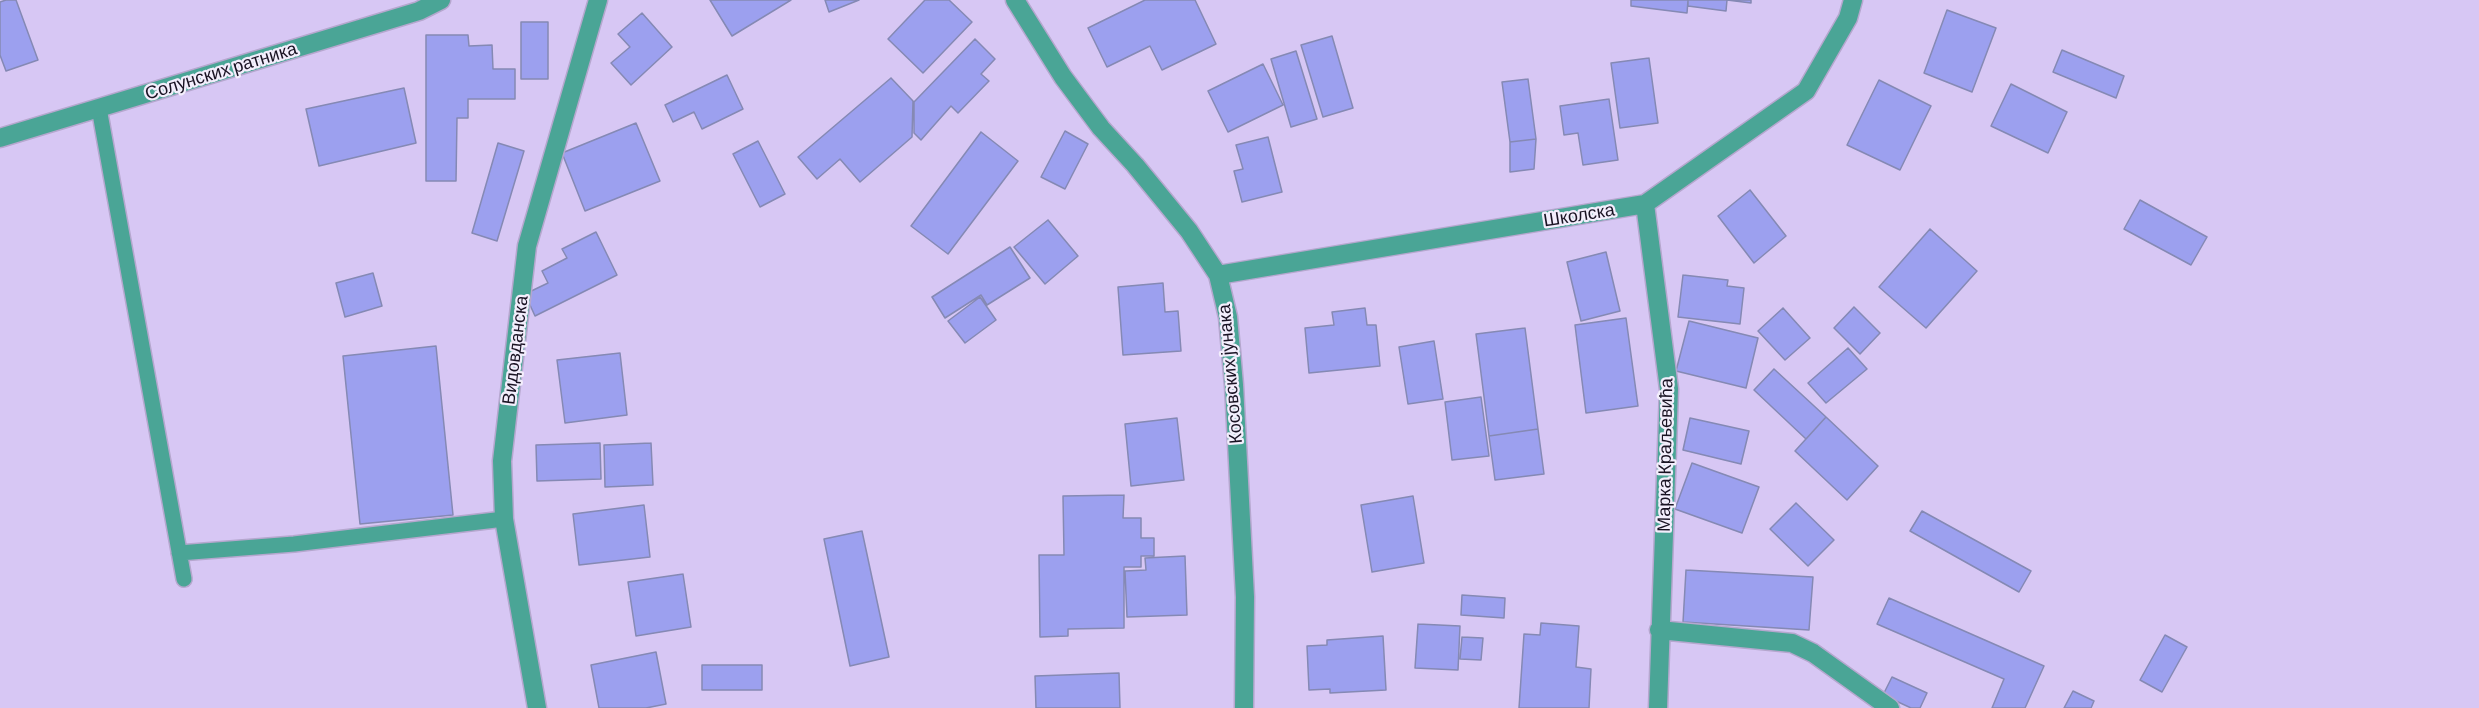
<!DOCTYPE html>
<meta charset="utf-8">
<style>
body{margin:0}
canvas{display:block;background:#d7c7f4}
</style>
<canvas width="2479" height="708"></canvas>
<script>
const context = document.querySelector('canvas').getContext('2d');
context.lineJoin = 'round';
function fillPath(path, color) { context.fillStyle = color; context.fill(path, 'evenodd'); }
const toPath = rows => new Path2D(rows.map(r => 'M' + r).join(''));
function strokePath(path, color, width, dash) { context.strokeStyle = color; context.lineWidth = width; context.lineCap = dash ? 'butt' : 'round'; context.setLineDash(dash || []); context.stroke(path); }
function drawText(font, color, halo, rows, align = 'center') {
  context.font = font + ' Barlow,sans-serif'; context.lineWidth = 4.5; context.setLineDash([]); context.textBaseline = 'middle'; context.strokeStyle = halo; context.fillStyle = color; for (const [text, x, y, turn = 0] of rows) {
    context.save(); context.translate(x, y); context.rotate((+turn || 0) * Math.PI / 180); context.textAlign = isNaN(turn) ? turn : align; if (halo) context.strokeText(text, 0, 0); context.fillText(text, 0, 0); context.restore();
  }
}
const building = toPath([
 [6,0,16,0,38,60,6,71,0,55,0,2,6,0],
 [710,0,791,0,732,36,710,0],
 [825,0,859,0,829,12,825,0],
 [925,0,949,0,972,22,923,73,888,39,925,0],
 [1145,0,1195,0,1216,44,1162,70,1150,46,1107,67,1088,28,1145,0],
 [1631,0,1688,0,1687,13,1631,6,1631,0],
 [1688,0,1751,0,1751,3,1727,0,1726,11,1688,6,1688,0],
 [1947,10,1996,28,1972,92,1924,73,1947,10],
 [642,13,672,47,631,85,611,63,630,47,618,34,642,13],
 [521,22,548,22,548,79,521,79,521,22],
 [426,35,468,35,469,46,492,45,493,69,515,69,515,99,468,99,468,118,457,118,456,181,426,181,426,35],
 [1332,36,1353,108,1323,117,1301,45,1332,36],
 [975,39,995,59,981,74,989,81,958,113,951,106,921,140,914,133,914,102,975,39],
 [2062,50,2124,76,2116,98,2053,72,2062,50],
 [1296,51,1317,119,1291,127,1271,59,1296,51],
 [1649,58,1658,123,1620,128,1611,63,1649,58],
 [1263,64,1283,105,1228,132,1208,91,1263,64],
 [727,75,743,109,702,129,694,112,673,122,665,105,727,75],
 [891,78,913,101,912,137,860,182,840,159,817,179,798,157,891,78],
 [1528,79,1536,139,1510,142,1502,82,1528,79],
 [1879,80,1931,106,1900,170,1847,145,1879,80],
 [2011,84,2067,112,2048,153,1991,126,2011,84],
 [404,88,416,143,319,166,306,109,404,88],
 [1609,99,1618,160,1583,165,1578,133,1564,135,1560,106,1609,99],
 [636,123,660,181,585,211,562,153,636,123],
 [1065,131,1088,144,1065,189,1041,177,1065,131],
 [981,132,1018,161,948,254,911,226,981,132],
 [1268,137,1282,192,1242,202,1234,171,1243,169,1236,145,1268,137],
 [1536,139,1534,169,1510,172,1510,142,1536,139],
 [758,141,785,194,760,207,733,154,758,141],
 [498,143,524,151,497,241,472,233,498,143],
 [1750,190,1786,236,1754,263,1718,216,1750,190],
 [2140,200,2207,237,2191,265,2124,229,2140,200],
 [1048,220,1078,256,1045,284,1014,247,1048,220],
 [1930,229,1977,271,1926,328,1879,287,1930,229],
 [596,232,617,275,535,316,525,294,548,283,542,271,567,258,562,249,596,232],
 [1010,247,1030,278,987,305,981,295,945,318,932,297,1010,247],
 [1606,252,1620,311,1581,321,1567,262,1606,252],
 [373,273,382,306,345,317,336,283,373,273],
 [1683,275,1728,280,1727,286,1744,288,1740,324,1678,317,1683,275],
 [1163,283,1165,312,1178,311,1181,351,1123,355,1118,287,1163,283],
 [980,297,996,320,965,343,948,321,980,297],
 [1854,307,1880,333,1860,354,1834,328,1854,307],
 [1365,308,1367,325,1376,325,1380,366,1309,373,1305,328,1334,325,1332,312,1365,308],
 [1783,308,1810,338,1785,360,1758,331,1783,308],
 [1626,318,1638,406,1586,413,1575,325,1626,318],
 [1689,321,1758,338,1746,388,1676,371,1689,321],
 [1525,328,1538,429,1489,436,1476,334,1525,328],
 [1434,341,1443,399,1408,404,1399,347,1434,341],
 [436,346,453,515,360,524,343,356,436,346],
 [1848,348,1867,369,1826,403,1808,383,1848,348],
 [620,353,627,415,565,423,557,360,620,353],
 [1774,369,1826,417,1806,439,1754,390,1774,369],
 [1481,397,1489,456,1452,460,1445,402,1481,397],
 [1826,417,1878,466,1847,500,1795,451,1826,417],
 [1177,418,1184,480,1131,486,1125,424,1177,418],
 [1690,418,1749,431,1741,464,1683,450,1690,418],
 [1538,429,1544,474,1495,480,1489,436,1538,429],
 [600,443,601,479,537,481,536,445,600,443],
 [651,443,653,485,605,487,604,445,651,443],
 [1692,463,1759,487,1742,533,1675,509,1692,463],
 [1124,495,1123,518,1141,518,1141,538,1154,538,1154,556,1141,556,1141,567,1124,567,1124,628,1068,629,1068,636,1040,637,1039,555,1064,555,1063,496,1124,495],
 [1413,496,1424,563,1372,572,1361,505,1413,496],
 [1796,503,1834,540,1808,566,1770,529,1796,503],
 [644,505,650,557,579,565,573,514,644,505],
 [1922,511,2031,571,2019,592,1910,531,1922,511],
 [862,531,889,657,850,666,824,539,862,531],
 [1185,556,1187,615,1127,617,1125,571,1146,570,1145,558,1185,556],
 [1686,570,1813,577,1809,630,1683,622,1686,570],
 [683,574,691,627,636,636,628,582,683,574],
 [1462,595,1505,598,1504,618,1461,615,1462,595],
 [1889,598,2044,666,2025,708,1992,708,2004,679,1877,624,1889,598],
 [1541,623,1579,626,1576,667,1591,669,1589,708,1519,708,1524,634,1540,635,1541,623],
 [1418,624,1460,626,1458,670,1415,668,1418,624],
 [2165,635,2187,647,2162,692,2140,680,2165,635],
 [1383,636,1386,690,1330,693,1330,689,1309,690,1307,646,1327,645,1327,640,1383,636],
 [1462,637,1483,638,1481,660,1460,659,1462,637],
 [656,652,666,704,646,708,599,708,591,665,656,652],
 [702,665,762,665,762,690,702,690,702,665],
 [1119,673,1120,708,1036,708,1035,676,1119,673],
 [1892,677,1927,693,1920,708,1911,708,1883,695,1892,677],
 [2073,691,2094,701,2091,708,2064,708,2073,691]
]);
const lane = toPath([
 [99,108,184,579],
 [179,553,294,544,504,519]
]);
const street = toPath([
 [1015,0,1063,77,1101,128,1135,165,1189,231,1218,275,1228,317,1234,385,1245,597,1244,708],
 [0,138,419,11,441,0],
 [1645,204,1669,389,1658,708],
 [1218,275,1645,204,1806,91,1848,18,1853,0],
 [1659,630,1792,643,1813,653,1890,708],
 [537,708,504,519,502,461,527,246,598,0]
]);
const streetNames = [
 ["Солунских ратника",221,71,-17],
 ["Школска",1579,215,-9],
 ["Видовданска",515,350,-83],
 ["Косовских јунака",1230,374,-95],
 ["Марка Краљевића",1665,455,-89]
];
fillPath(building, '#9ca0ef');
strokePath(building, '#8589b4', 1.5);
strokePath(lane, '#b5a7ce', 18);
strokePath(street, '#b5a7ce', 21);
strokePath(lane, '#4aa596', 15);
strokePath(street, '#4aa596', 18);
drawText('18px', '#191323', '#f3eefc', streetNames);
</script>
